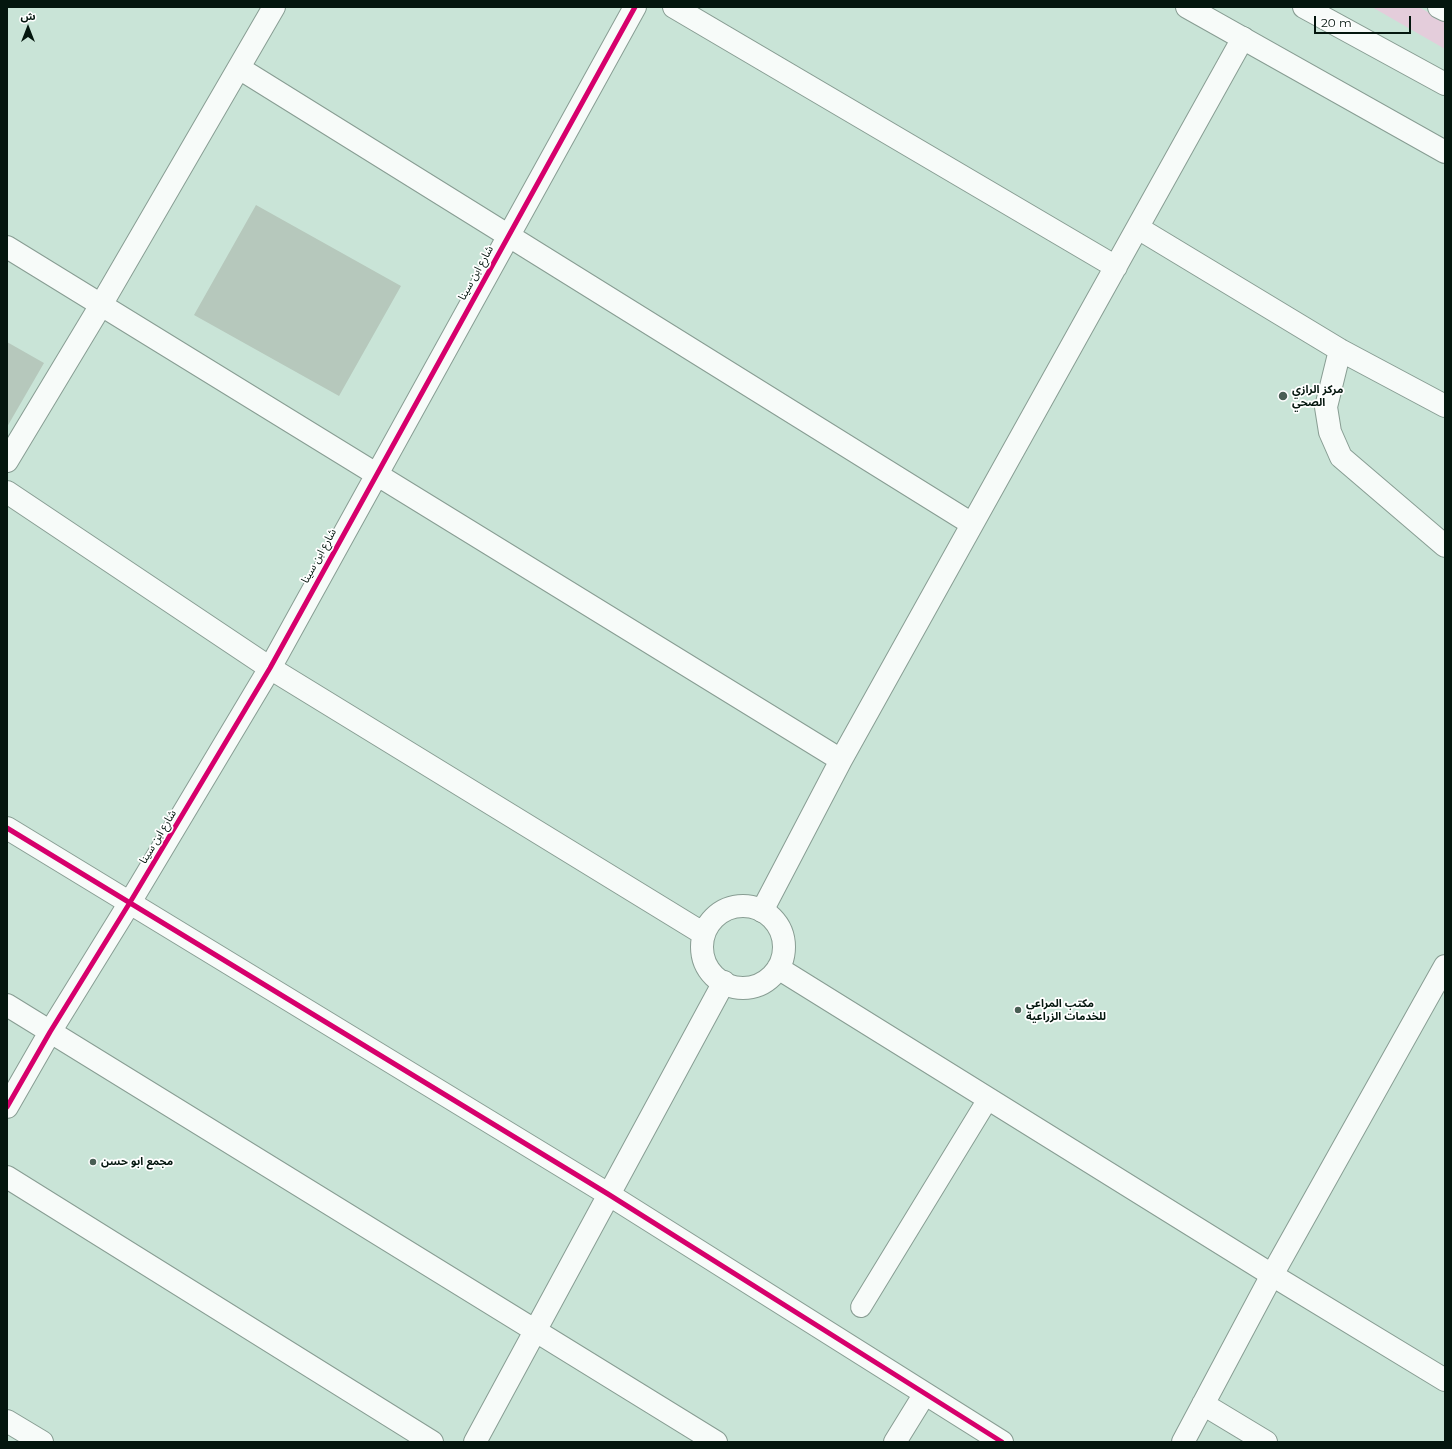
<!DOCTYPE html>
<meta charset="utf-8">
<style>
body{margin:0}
#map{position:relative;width:1452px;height:1449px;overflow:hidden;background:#c9e4d7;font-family:Montserrat,"Noto Sans Arabic",sans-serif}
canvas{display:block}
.frame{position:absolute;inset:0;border:8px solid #04160e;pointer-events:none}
.north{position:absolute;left:8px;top:8px;width:40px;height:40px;-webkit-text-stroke:3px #fff;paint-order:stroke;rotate:0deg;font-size:11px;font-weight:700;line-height:16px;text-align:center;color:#04160e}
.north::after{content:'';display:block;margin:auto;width:14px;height:18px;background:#04160e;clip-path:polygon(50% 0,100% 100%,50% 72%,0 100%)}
.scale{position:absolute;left:1314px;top:16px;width:97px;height:18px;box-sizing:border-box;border:2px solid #04160e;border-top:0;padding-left:5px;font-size:12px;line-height:14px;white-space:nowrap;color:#04160e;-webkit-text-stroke:3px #fff;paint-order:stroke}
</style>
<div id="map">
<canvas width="1452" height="1449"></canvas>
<div class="frame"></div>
<div class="north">ش</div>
<div class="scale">20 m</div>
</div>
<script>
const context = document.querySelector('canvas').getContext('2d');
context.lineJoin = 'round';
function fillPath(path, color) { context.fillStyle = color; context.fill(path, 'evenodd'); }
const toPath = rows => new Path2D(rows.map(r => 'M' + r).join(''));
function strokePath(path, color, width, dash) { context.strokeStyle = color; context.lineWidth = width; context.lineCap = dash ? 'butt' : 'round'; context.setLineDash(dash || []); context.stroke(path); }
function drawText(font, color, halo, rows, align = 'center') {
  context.font = font + ' Montserrat,"Noto Sans Arabic",sans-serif'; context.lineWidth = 3.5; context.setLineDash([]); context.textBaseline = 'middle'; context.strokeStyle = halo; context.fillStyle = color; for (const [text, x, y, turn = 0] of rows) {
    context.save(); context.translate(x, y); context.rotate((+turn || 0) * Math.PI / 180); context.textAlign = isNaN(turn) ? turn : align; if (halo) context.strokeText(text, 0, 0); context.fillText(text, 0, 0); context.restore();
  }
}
const green = toPath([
 [1372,7,1419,7,1445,22,1445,49]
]);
const building = toPath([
 [256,205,401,286,339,396,194,315],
 [7,342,44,363,7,427]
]);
const service = toPath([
 [861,1307,988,1099]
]);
const minor = toPath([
 [674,7,1116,267],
 [239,68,972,524],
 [1138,228,1340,350,1445,406],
 [7,247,841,760],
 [1340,350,1326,407,1330,432,1341,457,1445,546],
 [7,461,101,305,274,7],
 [7,828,608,1194,1002,1442],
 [762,911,841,760,1243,38],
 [7,1005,716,1442],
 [7,1107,50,1032,129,904,270,668,635,7],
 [7,1177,432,1442],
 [1203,1404,1266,1442],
 [7,1421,42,1442],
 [475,1442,724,982],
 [895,1442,924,1395],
 [1183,1442,1272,1275,1445,966]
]);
const tertiary = toPath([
 [1187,7,1445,152],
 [7,492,270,668,704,934],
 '702 947a41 41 0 1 1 82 0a41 41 0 1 1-82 0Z',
 [778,968,1272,1275,1445,1380]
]);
const primary = toPath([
 [1304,7,1445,84],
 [1439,7,1445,10]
]);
const cycleway = toPath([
 [7,828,608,1194,1002,1442],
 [7,1107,50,1032,129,904,270,668,635,7]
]);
const markers = [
 [1283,396,5,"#495e54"],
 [1018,1010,4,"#495e54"],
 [93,1162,4,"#495e54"]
];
const streetNames = [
 ["شارع ابن سينا",476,273,-61],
 ["شارع ابن سينا",319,556,-61],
 ["شارع ابن سينا",158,837,-59]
];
const poiNames = [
 ["مركز الرازي",1292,390],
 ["الصحي",1292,403],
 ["مكتب المراعي",1026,1004],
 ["للخدمات الزراعية",1026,1017],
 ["مجمع ابو حسن",101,1162]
];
fillPath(green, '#e4cddb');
fillPath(building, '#b6c8bc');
strokePath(service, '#889d93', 22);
strokePath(minor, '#889d93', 24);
strokePath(tertiary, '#889d93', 24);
strokePath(primary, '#889d93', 24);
strokePath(service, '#f7fbf9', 20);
strokePath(minor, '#f7fbf9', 22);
strokePath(tertiary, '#f7fbf9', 22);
strokePath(primary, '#f7fbf9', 22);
strokePath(cycleway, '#d6006c', 5);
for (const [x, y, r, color] of markers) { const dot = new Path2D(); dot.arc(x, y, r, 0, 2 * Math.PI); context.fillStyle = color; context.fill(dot); strokePath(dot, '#fff', 1.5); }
drawText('11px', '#04160e', '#fff', streetNames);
drawText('bold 11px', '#04160e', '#fff', poiNames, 'left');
</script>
